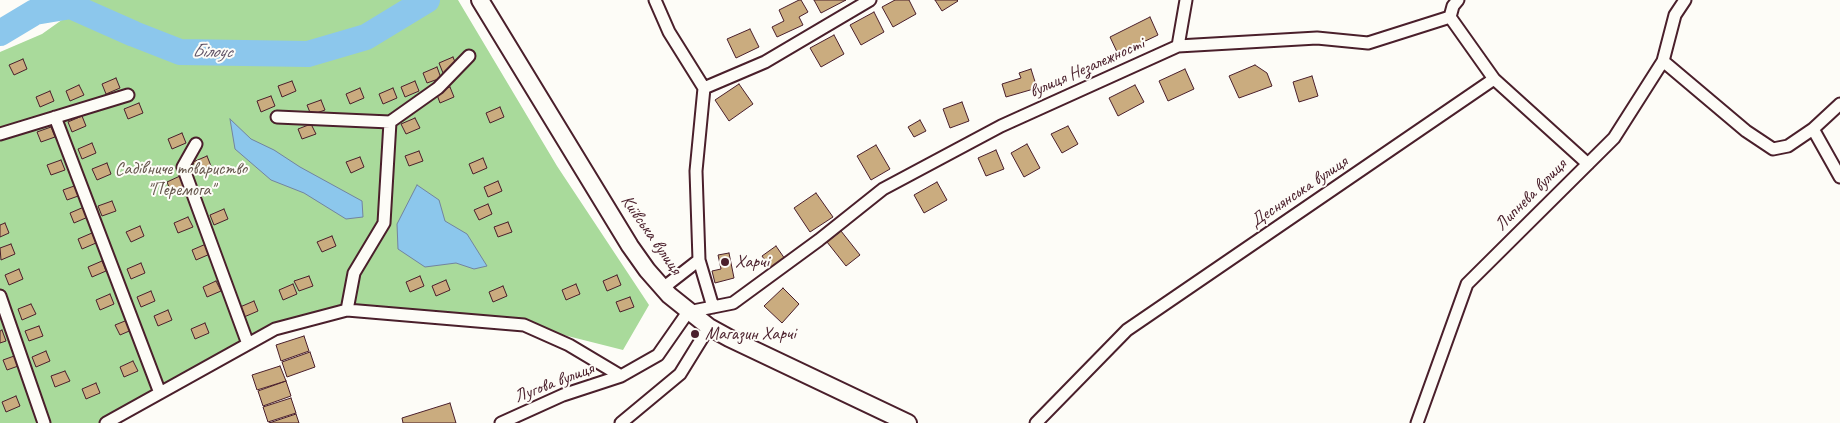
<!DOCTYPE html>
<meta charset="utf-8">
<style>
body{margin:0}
canvas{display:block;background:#fdfcf7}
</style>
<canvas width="1840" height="423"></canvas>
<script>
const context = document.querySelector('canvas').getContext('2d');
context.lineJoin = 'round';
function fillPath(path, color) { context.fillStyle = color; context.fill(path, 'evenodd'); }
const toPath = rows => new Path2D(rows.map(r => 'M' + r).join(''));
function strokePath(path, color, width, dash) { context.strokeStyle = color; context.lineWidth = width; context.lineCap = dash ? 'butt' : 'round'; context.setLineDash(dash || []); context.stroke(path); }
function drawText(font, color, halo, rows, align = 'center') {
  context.font = font + ' Caveat,sans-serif'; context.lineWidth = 4; context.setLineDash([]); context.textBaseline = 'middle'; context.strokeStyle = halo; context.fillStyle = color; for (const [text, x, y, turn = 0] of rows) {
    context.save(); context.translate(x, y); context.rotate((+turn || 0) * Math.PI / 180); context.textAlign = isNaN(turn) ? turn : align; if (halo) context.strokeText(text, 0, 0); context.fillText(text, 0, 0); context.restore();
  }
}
const green = toPath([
 [90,0,458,0,557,166,649,305,623,350,524,325,428,310,385,309,310,313,116,423,0,423,0,52,42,34]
]);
const water = toPath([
 [230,119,251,139,274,150,300,167,362,201,363,217,346,219,304,193,271,180,235,149,230,119],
 [417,185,439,200,445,221,467,234,487,266,474,269,456,263,425,267,398,249,397,224,417,185]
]);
const river = toPath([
 [0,33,35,12,71,6,134,34,180,52,308,54,366,37,427,0]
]);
const building = toPath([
 [799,0,801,0,808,12,799,17,803,25,777,37,772,27,784,21,779,10,799,0],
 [814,0,846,0,821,13,814,0],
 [895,0,909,0,916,14,893,27,882,7,895,0],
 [935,0,957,0,958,1,942,11,935,0],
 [874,12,884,32,861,45,850,25,874,12],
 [1150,17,1158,35,1118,54,1110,37,1150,17],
 [750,29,759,47,736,58,727,39,750,29],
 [834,35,844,54,821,67,810,48,834,35],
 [453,57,457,67,443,73,439,63,453,57],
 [23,59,27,69,14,75,9,65,23,59],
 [1255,65,1267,73,1272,86,1239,98,1229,76,1255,65],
 [437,67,441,78,427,83,423,73,437,67],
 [1031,69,1037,88,1006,97,1002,84,1021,78,1019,73,1031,69],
 [1185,69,1194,89,1168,101,1159,81,1185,69],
 [1312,76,1318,96,1299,102,1293,82,1312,76],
 [116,78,120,88,106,94,102,84,116,78],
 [292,81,296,91,282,97,278,86,292,81],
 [415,81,419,91,405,97,401,87,415,81],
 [739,84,753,104,729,121,715,100,739,84],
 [79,85,84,95,70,101,66,91,79,85],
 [1135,85,1144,102,1118,116,1109,98,1135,85],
 [450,87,454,97,440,103,436,92,450,87],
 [360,88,364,98,350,104,346,94,360,88],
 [393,88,397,98,383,104,379,94,393,88],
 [50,91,54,101,40,107,36,97,50,91],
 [271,96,275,106,261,112,257,101,271,96],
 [321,100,325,110,311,115,307,105,321,100],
 [962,102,969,121,950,128,943,109,962,102],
 [139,103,143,113,128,119,124,109,139,103],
 [500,107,504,117,490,123,486,113,500,107],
 [82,116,86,126,72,132,68,122,82,116],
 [415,118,420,128,406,134,401,124,415,118],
 [920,120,926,131,914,137,908,127,920,120],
 [311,124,316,134,302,139,298,129,311,124],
 [1068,126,1078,144,1062,153,1051,134,1068,126],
 [51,127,55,137,41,142,37,132,51,127],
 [182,133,186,143,172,149,168,139,182,133],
 [92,143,96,153,82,159,78,149,92,143],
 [1027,144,1040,168,1024,177,1011,153,1027,144],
 [876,145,890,169,871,180,857,156,876,145],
 [996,150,1004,169,986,176,978,158,996,150],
 [419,151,423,161,409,166,405,156,419,151],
 [207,156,211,166,197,172,193,162,207,156],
 [360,157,364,167,351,173,346,162,360,157],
 [483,158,487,168,473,174,469,164,483,158],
 [61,160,65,170,51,175,47,165,61,160],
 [107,163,111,174,97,180,92,169,107,163],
 [180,176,185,186,171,192,167,182,180,176],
 [498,181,502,191,488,197,484,187,498,181],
 [937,182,947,200,924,213,914,195,937,182],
 [77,185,81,195,67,200,63,190,77,185],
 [816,193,833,217,810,232,794,208,816,193],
 [112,201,116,211,102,216,98,206,112,201],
 [488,204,492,214,479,220,474,210,488,204],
 [84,207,88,217,74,223,70,213,84,207],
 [224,209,228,219,214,225,210,215,224,209],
 [188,217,193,227,178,233,174,223,188,217],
 [508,222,512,232,498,237,494,227,508,222],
 [5,223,9,233,0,237,0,225,5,223],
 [140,226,144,236,131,242,126,232,140,226],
 [841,231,860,255,846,266,827,242,841,231],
 [92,233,96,243,82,249,78,239,92,233],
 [332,236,336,246,322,252,317,242,332,236],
 [11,244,15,254,1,260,0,248,11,244],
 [206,244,210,254,196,260,192,250,206,244],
 [776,246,785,259,771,269,762,256,776,246],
 [729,253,734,278,715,283,712,271,721,269,718,255,729,253],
 [102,261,106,271,92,277,88,267,102,261],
 [141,263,145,273,131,279,127,269,141,263],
 [19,269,23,279,9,285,5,275,19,269],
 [617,275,621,285,607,291,603,281,617,275],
 [309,276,313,286,299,291,294,281,309,276],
 [420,276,424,286,410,292,406,282,420,276],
 [446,280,450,290,436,296,432,286,446,280],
 [216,281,221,291,207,297,203,287,216,281],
 [293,284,297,294,283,300,279,290,293,284],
 [576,284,580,294,566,300,562,290,576,284],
 [503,286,507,296,493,302,489,292,503,286],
 [783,288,799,304,782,323,764,306,783,288],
 [151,291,155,301,141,307,137,297,151,291],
 [110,294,114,304,100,310,96,300,110,294],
 [630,297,634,307,620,312,616,302,630,297],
 [254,301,258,311,244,317,240,307,254,301],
 [31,304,36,314,22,320,18,309,31,304],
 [168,310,172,320,158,326,154,316,168,310],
 [130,319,134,329,120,335,115,325,130,319],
 [205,323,209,333,195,339,191,329,205,323],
 [39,326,43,336,29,341,25,331,39,326],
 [2,330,6,341,0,343,0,331,2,330],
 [304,336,309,351,281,361,276,345,304,336],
 [46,351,50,361,36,367,32,357,46,351],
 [310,352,315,367,287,377,282,362,310,352],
 [17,355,21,365,7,370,3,360,17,355],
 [133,361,138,371,124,377,120,367,133,361],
 [280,366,286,381,257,390,252,375,280,366],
 [65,371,70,381,55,387,51,376,65,371],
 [286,381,291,396,263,406,258,391,286,381],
 [96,383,100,393,86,399,82,389,96,383],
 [16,396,20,406,6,412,2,402,16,396],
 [291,398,296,413,268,422,263,407,291,398],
 [450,403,456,423,403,423,402,418,450,403],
 [296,414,299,423,269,423,296,414]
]);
const minor = toPath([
 [655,0,669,32,704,88,696,171,699,260,663,288],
 [1450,17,1453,6,1458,0],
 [1178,46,1186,0],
 [1663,61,1746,131,1773,149,1788,146,1813,129,1840,104],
 [704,88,765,62,870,0],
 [55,117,160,393],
 [277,117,390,122],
 [1813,129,1840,177],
 [0,134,128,95],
 [196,144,183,167,248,344],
 [699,260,713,307],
 [0,296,44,423],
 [347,310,354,273,384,223,390,122,438,88,469,56],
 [106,423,275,329,347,310,524,325,569,345,621,376,658,355,688,312,733,303,819,240,883,189,1001,126,1178,46,1317,38,1368,43,1450,17,1494,79],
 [501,423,563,395,621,376],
 [621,423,680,374,709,327],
 [1036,423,1127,330,1494,79,1588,164],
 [1417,423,1467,284,1614,138,1663,61,1675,15,1685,0]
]);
const secondary = toPath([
 [480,0,630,246,647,270,669,295,709,327,729,338,908,423]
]);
const markers = [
 [725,262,5,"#4a1f2b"],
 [695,334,5,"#4a1f2b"]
];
const streetNames = [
 ["вулиця Незалежності",1087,68,-24],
 ["Деснянська вулиця",1299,192,-34],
 ["Липнева вулиця",1531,195,-45],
 ["Київська вулиця",651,235,55],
 ["Лугова вулиця",554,383,-21]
];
const parkNames = [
 ["Садівниче товариство",181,169],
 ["\"Перемога\"",181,190]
];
const poiNames = [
 ["Харчі",735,262],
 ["Магазин Харчі",705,334]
];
const waterNames = [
 ["Білоус",212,52,1]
];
fillPath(green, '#a9da9b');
fillPath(water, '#8cc7ec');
strokePath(water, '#72849f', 1);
strokePath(river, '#8cc7ec', 26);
fillPath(building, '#caac7f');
strokePath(building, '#4a1f2b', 1);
strokePath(minor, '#4a1f2b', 15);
strokePath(secondary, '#4a1f2b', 20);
strokePath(minor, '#fdfcf7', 11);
strokePath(secondary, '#fdfcf7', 16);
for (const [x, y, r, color] of markers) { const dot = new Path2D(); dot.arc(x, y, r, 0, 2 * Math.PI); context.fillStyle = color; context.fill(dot); strokePath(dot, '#fdfcf7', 2); }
drawText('18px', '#4a1f2b', '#fdfcf7', streetNames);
drawText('18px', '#66574d', '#fdfcf7', parkNames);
drawText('18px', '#4a1f2b', '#fdfcf7', poiNames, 'left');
drawText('italic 19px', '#5e5165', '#fdfcf7', waterNames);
</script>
